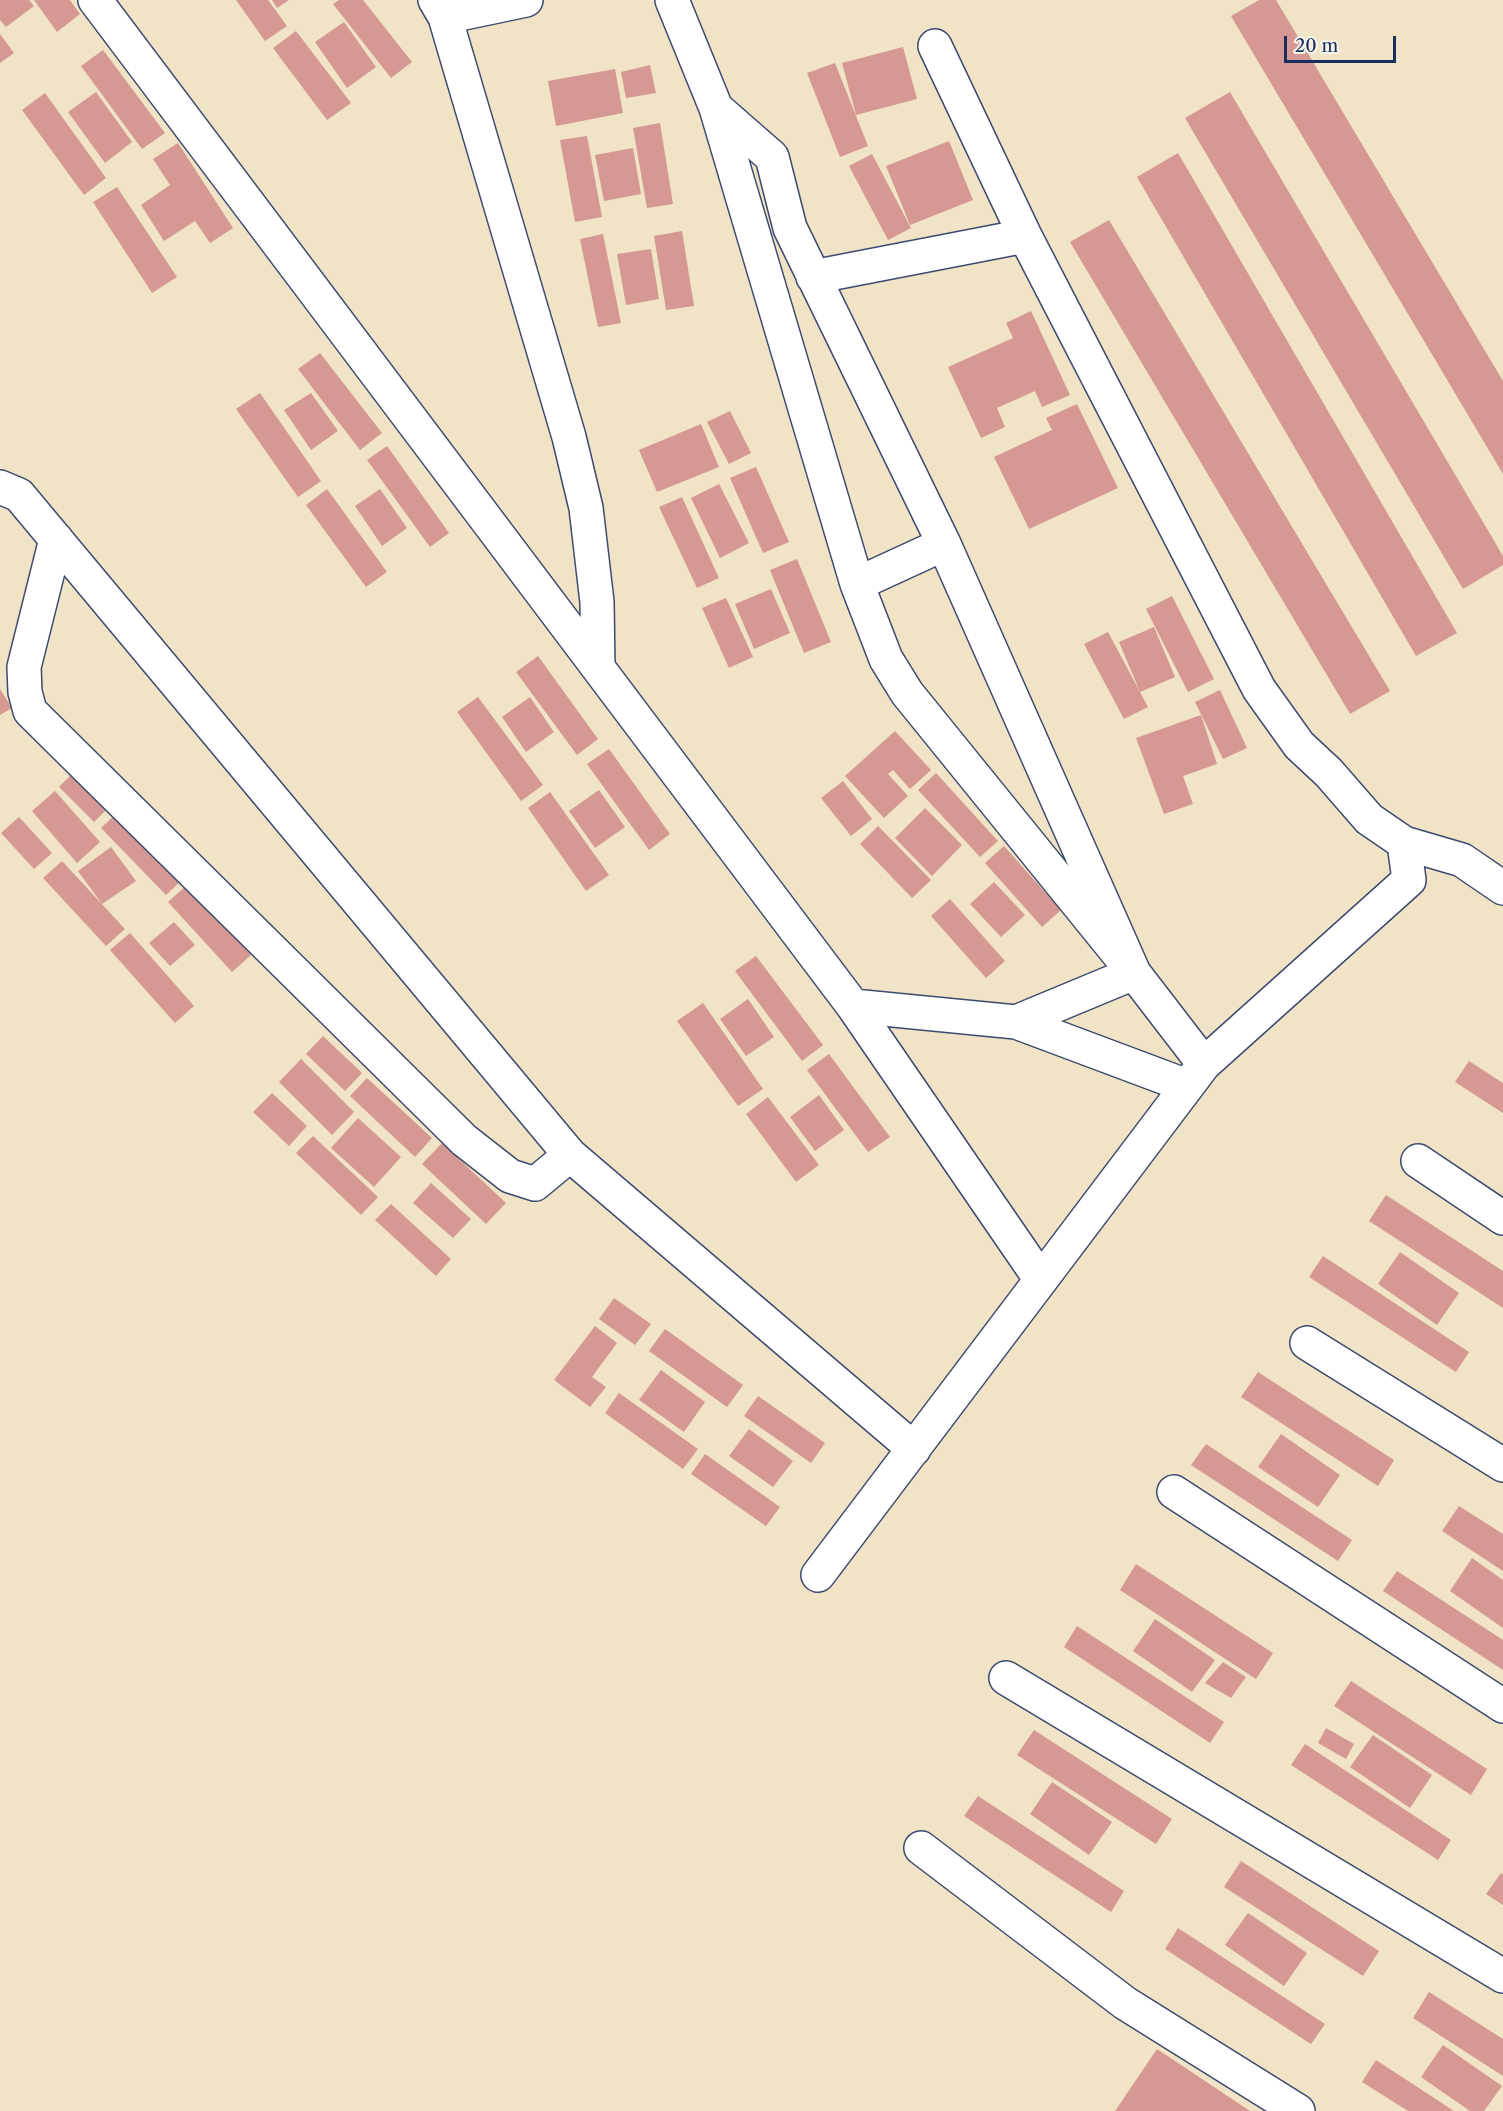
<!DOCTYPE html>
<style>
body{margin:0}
#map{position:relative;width:1503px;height:2111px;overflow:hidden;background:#f0e3c6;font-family:"Libre Caslon Text",serif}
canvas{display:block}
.scale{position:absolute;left:1284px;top:36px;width:112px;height:27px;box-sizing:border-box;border:3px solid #1b2f5e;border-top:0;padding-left:8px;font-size:18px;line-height:21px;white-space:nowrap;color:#1b2f5e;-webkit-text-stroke:4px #f7f3e8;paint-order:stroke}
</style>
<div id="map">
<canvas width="1503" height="2111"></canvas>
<div class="scale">20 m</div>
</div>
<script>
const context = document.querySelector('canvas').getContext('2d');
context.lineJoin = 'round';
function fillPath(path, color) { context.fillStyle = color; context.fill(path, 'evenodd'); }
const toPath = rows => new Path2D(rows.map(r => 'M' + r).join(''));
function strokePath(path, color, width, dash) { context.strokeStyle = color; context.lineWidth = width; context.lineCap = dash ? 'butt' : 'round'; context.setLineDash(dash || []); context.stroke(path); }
const building = toPath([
 [0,0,29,0,34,6,6,27,0,20],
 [34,0,70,0,80,14,57,32],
 [236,0,268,0,287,26,265,41],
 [272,0,289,0,277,8],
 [339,0,363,0,412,62,391,78,333,4],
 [1259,0,1276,0,1503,381,1503,474,1231,16],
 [344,22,376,67,347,88,315,42],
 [296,31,351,103,327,120,273,48],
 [0,34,14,53,0,63],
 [903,47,917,99,856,115,842,63],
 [103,50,165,133,142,149,81,66],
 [835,63,868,146,840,157,807,73],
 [650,65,656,93,626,98,621,72],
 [615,69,623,113,556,126,548,81],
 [96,92,132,142,105,163,68,112],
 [1230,92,1503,556,1503,565,1463,589,1185,118],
 [45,93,106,178,84,195,22,110],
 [660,123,673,204,647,208,633,128],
 [587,136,602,217,575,222,560,140],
 [949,141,973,200,910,225,886,166],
 [178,143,233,228,210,243,195,221,164,241,141,205,170,185,153,159],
 [633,148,641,194,604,201,595,155],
 [1178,153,1457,633,1416,656,1137,177],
 [872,154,911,228,888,240,849,166],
 [117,187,177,277,152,293,93,202],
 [1109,220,1390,691,1350,714,1070,242],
 [682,231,694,306,666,310,654,236],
 [603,234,621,323,598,327,580,239],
 [651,249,659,299,626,305,617,254],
 [1031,311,1070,395,1042,407,1035,391,997,408,1005,427,981,438,948,367,1013,338,1006,323],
 [320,353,382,433,360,450,298,369],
 [260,393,321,481,298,497,236,409],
 [311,393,338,431,311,450,284,410],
 [1077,404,1118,488,1029,529,994,457,1052,430,1046,418],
 [730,411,751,453,729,464,707,422],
 [701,424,719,467,657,492,639,450],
 [387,446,449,533,430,547,367,460],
 [756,467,789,542,763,553,730,478],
 [719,484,749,543,720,558,691,498],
 [327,489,387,572,366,587,306,505],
 [380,489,407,528,382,546,355,506],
 [682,497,719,578,697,588,659,507],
 [797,559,831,642,804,653,770,570],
 [771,589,790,633,754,649,735,604],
 [1172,596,1214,679,1188,692,1146,609],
 [726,598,753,657,729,668,702,608],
 [1154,627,1175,677,1140,692,1119,642],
 [1108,632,1148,707,1124,719,1084,644],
 [538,656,598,739,577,755,516,672],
 [0,689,12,708,0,715],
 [1220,690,1247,748,1223,759,1195,702],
 [478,697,543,785,521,801,457,712],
 [530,697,554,732,526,752,502,717],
 [1201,715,1217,764,1183,776,1193,804,1164,814,1136,738],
 [895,731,931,770,910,789,893,770,888,774,908,796,884,818,845,776],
 [609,749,670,834,649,850,587,764],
 [78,768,113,803,94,822,59,787],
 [936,773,998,841,980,857,918,790],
 [843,781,872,819,851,836,821,798],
 [599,790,625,827,595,848,569,811],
 [55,791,100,842,77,863,32,811],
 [550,792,609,875,586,891,528,808],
 [925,808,962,845,932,876,895,838],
 [119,811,183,879,166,895,101,828],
 [19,817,52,853,34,869,1,833],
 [878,826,931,880,912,898,860,844],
 [1004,846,1061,910,1042,927,985,863],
 [111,847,136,881,102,904,78,871],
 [62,861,125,929,106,946,43,878],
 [994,882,1025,915,1001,937,970,904],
 [187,885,251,955,232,972,168,902],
 [950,899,1005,961,986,978,931,916],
 [174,922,195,945,170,966,149,943],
 [130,933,194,1006,175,1023,110,950],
 [756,956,823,1045,802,1061,735,971],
 [748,999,774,1037,746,1056,720,1019],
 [703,1003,763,1089,738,1106,677,1021],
 [323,1036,362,1073,345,1091,306,1054],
 [829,1054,890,1137,868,1152,807,1070],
 [301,1059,354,1112,332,1135,279,1082],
 [1469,1061,1503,1083,1503,1113,1455,1082],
 [367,1078,432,1138,415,1157,350,1096],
 [272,1093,307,1126,289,1146,253,1112],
 [819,1095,844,1130,815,1151,790,1117],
 [768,1097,819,1165,796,1182,746,1114],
 [358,1118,401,1157,374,1187,331,1148],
 [313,1136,378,1197,361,1215,296,1153],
 [442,1143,506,1203,486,1224,422,1164],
 [431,1183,471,1219,453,1238,413,1203],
 [1386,1195,1503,1271,1503,1308,1369,1221],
 [391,1204,451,1259,436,1276,375,1220],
 [1400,1252,1459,1293,1437,1325,1378,1284],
 [1323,1256,1469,1352,1456,1372,1309,1277],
 [614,1298,651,1324,635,1345,599,1319],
 [595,1326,617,1343,592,1377,606,1387,590,1407,554,1380],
 [665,1329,743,1385,727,1407,649,1351],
 [661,1370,705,1402,684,1432,639,1400],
 [1258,1372,1394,1460,1378,1486,1241,1397],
 [619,1393,698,1449,683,1469,605,1413],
 [758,1396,825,1443,811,1463,744,1416],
 [749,1429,793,1461,773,1487,729,1456],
 [1281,1434,1340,1475,1318,1507,1258,1467],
 [1206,1444,1352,1540,1338,1561,1191,1465],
 [705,1454,780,1507,766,1526,691,1474],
 [1459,1506,1503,1534,1503,1571,1442,1531],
 [1472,1558,1503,1580,1503,1628,1450,1591],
 [1136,1564,1273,1653,1256,1679,1120,1590],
 [1397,1571,1503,1640,1503,1670,1383,1591],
 [1155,1619,1215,1660,1192,1692,1133,1651],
 [1077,1626,1224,1722,1210,1743,1064,1647],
 [1223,1662,1246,1677,1231,1698,1205,1683],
 [1351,1681,1487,1769,1471,1795,1334,1706],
 [1326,1728,1354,1744,1346,1759,1318,1743],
 [1034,1730,1172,1819,1156,1844,1017,1755],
 [1373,1735,1432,1775,1410,1808,1350,1767],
 [1305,1744,1451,1840,1438,1860,1291,1765],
 [1052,1782,1112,1822,1089,1855,1030,1814],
 [978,1796,1124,1891,1111,1912,964,1816],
 [1241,1861,1379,1951,1363,1976,1224,1887],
 [1501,1873,1503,1875,1503,1905,1486,1894],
 [1248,1913,1307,1953,1284,1986,1225,1945],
 [1178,1928,1325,2024,1311,2044,1165,1949],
 [1429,1992,1503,2039,1503,2076,1413,2018],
 [1443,2045,1502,2086,1484,2111,1470,2111,1421,2077],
 [1157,2049,1250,2111,1115,2111],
 [1376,2060,1454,2111,1408,2111,1362,2082]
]);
const minor = toPath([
 [95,0,853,1006,1041,1280],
 [435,0,445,17,569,437,586,508,597,602,598,667],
 [672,0,716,108,772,157,790,228,944,544,1134,973,1204,1064],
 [445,17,526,0],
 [935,46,1025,236,1259,689,1299,745,1329,773,1369,819,1404,843],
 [716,108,857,584,886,659,907,693,1134,973,1016,1022],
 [813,277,1025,236],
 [0,487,19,495,570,1155,914,1449],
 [56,539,24,667,25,692,30,711,464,1140,510,1176,535,1184,570,1155],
 [857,584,944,544],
 [853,1006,1016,1022,1187,1086],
 [1418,1161,1503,1218],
 [1307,1343,1503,1465],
 [1174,1492,1503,1706],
 [818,1575,1204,1064,1409,880,1404,843,1462,860,1503,888],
 [1006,1678,1503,1976],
 [921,1848,1125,2003,1298,2111]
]);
fillPath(building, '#d59892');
strokePath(minor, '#3b4a6e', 36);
strokePath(minor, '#fff', 33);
</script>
